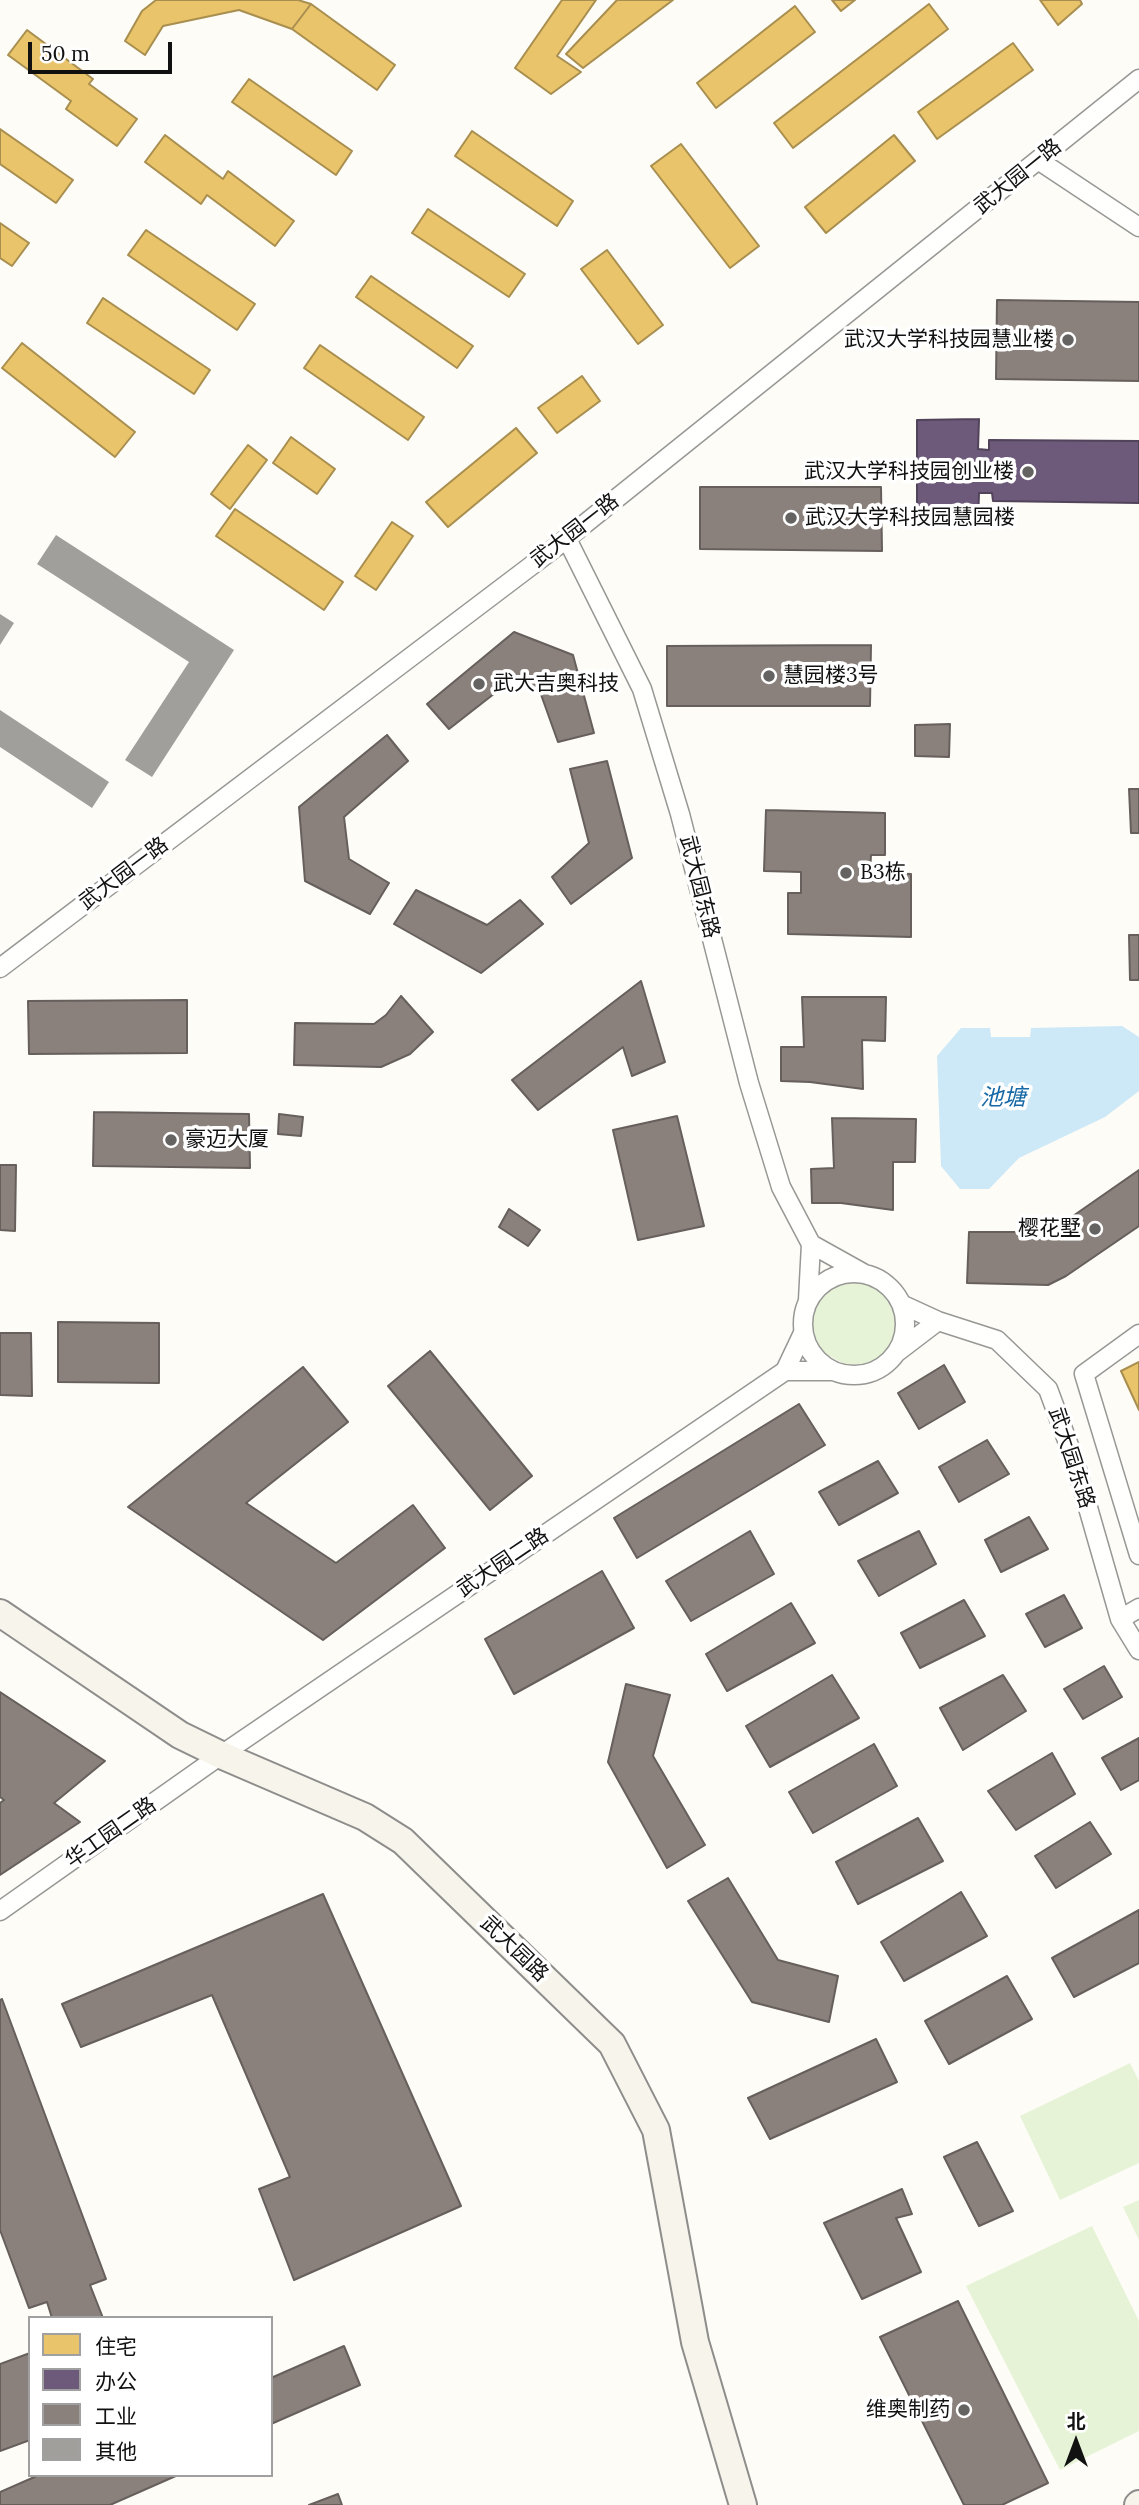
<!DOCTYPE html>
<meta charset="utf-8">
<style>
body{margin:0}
#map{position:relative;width:1139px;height:2505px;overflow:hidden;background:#fdfcf7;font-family:Lora,"Noto Sans SC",serif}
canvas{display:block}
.legend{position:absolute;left:28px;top:2316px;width:245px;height:161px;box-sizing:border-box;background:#fff;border:2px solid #a0a0a0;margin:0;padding:9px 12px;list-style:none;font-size:21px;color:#111}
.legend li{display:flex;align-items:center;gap:14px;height:35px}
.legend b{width:35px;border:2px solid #a0a0a0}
.north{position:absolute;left:1041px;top:2407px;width:70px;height:70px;-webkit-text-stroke:5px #fff;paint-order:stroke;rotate:0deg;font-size:19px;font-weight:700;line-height:28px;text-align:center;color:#111}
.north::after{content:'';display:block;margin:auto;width:24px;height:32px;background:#111;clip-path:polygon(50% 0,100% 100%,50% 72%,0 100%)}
.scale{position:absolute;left:28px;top:42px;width:144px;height:32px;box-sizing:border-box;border:4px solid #111;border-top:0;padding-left:9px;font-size:21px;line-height:24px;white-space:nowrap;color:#111;-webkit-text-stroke:5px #fff;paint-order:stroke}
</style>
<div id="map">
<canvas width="1139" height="2505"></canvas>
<ul class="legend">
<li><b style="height:19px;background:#e9c46a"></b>住宅</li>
<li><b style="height:19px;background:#6d597a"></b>办公</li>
<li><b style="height:19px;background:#8a817c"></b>工业</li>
<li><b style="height:19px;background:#a19f9c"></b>其他</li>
</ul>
<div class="north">北</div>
<div class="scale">50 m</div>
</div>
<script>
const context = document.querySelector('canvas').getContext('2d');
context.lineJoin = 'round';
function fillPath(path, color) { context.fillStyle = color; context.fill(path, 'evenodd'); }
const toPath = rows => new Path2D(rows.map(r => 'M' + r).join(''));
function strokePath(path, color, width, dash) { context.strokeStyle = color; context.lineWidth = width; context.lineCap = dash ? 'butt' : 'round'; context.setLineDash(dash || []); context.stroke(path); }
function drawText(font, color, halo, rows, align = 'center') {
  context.font = font + ' Lora,"Noto Sans SC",serif'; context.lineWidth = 7; context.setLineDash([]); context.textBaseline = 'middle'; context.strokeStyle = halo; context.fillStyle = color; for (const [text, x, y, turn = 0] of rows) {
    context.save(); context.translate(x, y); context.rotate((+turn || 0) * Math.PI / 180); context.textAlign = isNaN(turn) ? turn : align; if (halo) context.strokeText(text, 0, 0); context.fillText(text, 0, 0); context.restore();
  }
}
const green = toPath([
 [857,1281,872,1286,889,1299,895,1310,896,1338,881,1358,868,1364,847,1365,823,1353,817,1344,811,1321,814,1307,828,1289,839,1282],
 [1130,2063,1139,2081,1139,2163,1060,2200,1020,2116],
 [1139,2200,1139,2240,1123,2207],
 [1092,2226,1139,2321,1139,2431,1060,2470,966,2286]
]);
const water = toPath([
 [1122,1026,1139,1037,1139,1091,1105,1117,1019,1158,989,1189,960,1189,941,1166,937,1056,961,1028,990,1028,991,1037,1030,1037,1031,1028]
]);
const homes = toPath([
 [156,0,298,0,311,4,292,29,239,10,163,26,145,55,125,41,142,11,156,0],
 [562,0,596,0,557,56,581,72,551,94,515,68,562,0],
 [617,0,673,0,583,68,566,54,617,0],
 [832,0,855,0,841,11,832,0],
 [1040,0,1080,0,1082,4,1058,25,1040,0],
 [311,4,395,65,377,90,292,29,311,4],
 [929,4,948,29,793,148,774,123,929,4],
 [795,6,815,32,716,108,697,83,795,6],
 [27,30,93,79,89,84,137,119,117,146,66,109,71,101,8,55,27,30],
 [1013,43,1033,70,937,139,918,112,1013,43],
 [249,79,352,151,336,175,232,102,249,79],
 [0,129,73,180,56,203,0,164,0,129],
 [472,131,573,201,557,226,455,156,472,131],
 [165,135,223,179,228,171,294,221,275,246,207,195,201,204,145,162,165,135],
 [894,135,915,161,826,233,805,207,894,135],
 [681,144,759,246,730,268,651,166,681,144],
 [428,209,525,274,509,297,412,233,428,209],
 [0,223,29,243,12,266,0,258,0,223],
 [146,230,255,304,237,330,128,255,146,230],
 [607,250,663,325,638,344,581,269,607,250],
 [371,276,473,346,457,368,356,297,371,276],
 [103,298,210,370,194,394,87,323,103,298],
 [22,343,135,432,115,457,2,368,22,343],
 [320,345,424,417,408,440,304,368,320,345],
 [582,376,600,401,557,433,538,408,582,376],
 [516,428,537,453,448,527,426,502,516,428],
 [291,437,335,469,317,494,273,463,291,437],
 [248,445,267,460,230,509,211,494,248,445],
 [235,509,343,582,324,610,216,536,235,509],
 [392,522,413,536,376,590,355,576,392,522],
 [1139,1362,1139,1410,1121,1371,1139,1362]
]);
const offices = toPath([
 [979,419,978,449,989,450,989,440,1139,441,1139,503,993,501,992,493,979,493,978,522,917,522,917,420,979,419]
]);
const industry = toPath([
 [997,300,1139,302,1139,381,996,379,997,300],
 [700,487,881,487,882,551,700,549,700,487],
 [514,632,573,655,594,733,558,742,539,689,513,679,449,729,427,704,514,632],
 [871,645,870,706,667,706,667,646,871,645],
 [950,724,949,757,915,756,915,725,950,724],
 [387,735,408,761,344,817,349,859,389,883,370,914,305,881,299,807,387,735],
 [607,761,632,858,571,904,552,877,589,843,570,769,607,761],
 [1129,789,1139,789,1139,833,1131,833,1129,789],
 [766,810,885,813,885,855,871,855,870,872,911,874,911,937,788,934,788,893,801,893,801,872,764,871,766,810],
 [416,890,487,925,520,900,543,924,481,973,394,924,416,890],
 [1129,935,1139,935,1139,980,1130,980,1129,935],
 [641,981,665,1062,632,1076,623,1047,538,1110,512,1080,641,981],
 [401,996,433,1032,410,1054,381,1067,294,1065,295,1023,374,1024,386,1015,401,996],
 [802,997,886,997,885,1041,862,1040,863,1089,810,1082,781,1081,781,1047,804,1047,802,997],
 [187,1000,187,1053,29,1054,28,1001,187,1000],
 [94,1112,249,1114,250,1168,93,1166,94,1112],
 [279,1114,303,1117,301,1136,278,1134,279,1114],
 [677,1116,704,1226,638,1240,613,1130,677,1116],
 [832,1118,916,1119,915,1162,893,1162,893,1210,841,1203,812,1203,811,1169,834,1168,832,1118],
 [0,1165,16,1165,15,1231,0,1230,0,1165],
 [1139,1170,1139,1226,1066,1276,1048,1285,967,1283,969,1232,1050,1232,1139,1170],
 [509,1209,540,1230,528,1246,499,1227,509,1209],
 [58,1322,159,1323,159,1383,58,1382,58,1322],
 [0,1333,31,1333,32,1396,0,1395,0,1333],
 [430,1351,532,1476,490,1510,388,1386,430,1351],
 [944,1365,965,1402,919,1429,898,1393,944,1365],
 [303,1367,348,1422,246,1503,336,1563,413,1505,445,1548,323,1640,128,1507,303,1367],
 [799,1404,825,1445,637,1558,614,1518,799,1404],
 [987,1440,1009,1474,959,1502,939,1467,987,1440],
 [878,1461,898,1493,839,1525,819,1492,878,1461],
 [1029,1517,1048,1549,1001,1572,985,1540,1029,1517],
 [750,1531,774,1574,691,1621,666,1581,750,1531],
 [919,1531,936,1564,879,1596,858,1561,919,1531],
 [602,1571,634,1628,514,1694,485,1639,602,1571],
 [1064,1595,1082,1628,1045,1647,1026,1614,1064,1595],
 [964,1600,985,1636,920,1668,901,1633,964,1600],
 [791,1603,815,1643,727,1691,706,1654,791,1603],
 [1104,1666,1122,1697,1083,1719,1064,1689,1104,1666],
 [832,1675,859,1718,770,1767,746,1726,832,1675],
 [1003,1675,1026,1711,963,1750,940,1708,1003,1675],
 [626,1684,670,1695,653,1756,705,1845,667,1868,608,1762,626,1684],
 [0,1692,105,1761,54,1803,80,1822,0,1875,0,1803,4,1800,0,1797,0,1692],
 [1139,1738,1139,1780,1121,1790,1102,1758,1139,1738],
 [874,1744,897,1786,813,1833,789,1792,874,1744],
 [1052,1753,1075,1794,1016,1830,988,1791,1052,1753],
 [918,1818,943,1861,858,1904,836,1862,918,1818],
 [1090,1822,1111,1854,1056,1888,1035,1856,1090,1822],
 [728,1878,778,1960,838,1976,829,2022,752,2002,688,1901,728,1878],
 [961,1892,987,1936,904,1981,881,1942,961,1892],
 [323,1894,461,2206,294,2280,259,2189,290,2177,212,1995,81,2047,62,2004,323,1894],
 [1139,1910,1139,1963,1074,1997,1052,1958,1139,1910],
 [1007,1976,1032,2019,949,2064,925,2021,1007,1976],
 [2,1999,106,2279,90,2285,103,2318,52,2318,47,2302,29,2308,0,2230,0,2000,2,1999],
 [876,2039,897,2082,770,2139,748,2098,876,2039],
 [977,2142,1013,2211,979,2226,944,2157,977,2142],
 [902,2189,912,2214,896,2218,921,2272,862,2299,824,2223,902,2189],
 [958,2301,1048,2483,1002,2505,964,2505,880,2337,958,2301],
 [344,2346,360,2385,271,2424,271,2378,344,2346],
 [30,2353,30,2440,0,2451,0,2364,30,2353],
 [39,2475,178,2475,110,2505,0,2505,0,2492,39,2475],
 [338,2494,342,2505,309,2505,338,2494]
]);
const building = toPath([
 [56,535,234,650,152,777,125,760,189,662,37,564],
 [0,614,14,623,0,645],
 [0,710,109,782,92,808,0,747]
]);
const street = toPath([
 [1038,160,1139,227],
 [567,539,642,689,680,814,749,1083,781,1187,811,1244],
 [0,968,556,547,1139,79],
 [811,1244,863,1273],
 '803 1324a51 51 0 1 1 102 0a51 51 0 1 1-102 0Z',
 [808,1300,811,1244],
 [901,1304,938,1321,997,1340,1048,1389,1074,1459,1120,1619,1139,1650],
 [1139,1334,1084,1374,1139,1555],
 [896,1353,938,1321],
 [785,1371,834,1371],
 [1120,1619,1139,1608],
 [0,1911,221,1755,785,1371,803,1333]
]);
const secondary = toPath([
 [0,1613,180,1735,221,1755,365,1817,403,1841,612,2044,656,2130,695,2342,743,2505],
 [1138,2505,1139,2504]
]);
const markers = [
 [1068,340,7,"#646362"],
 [1028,472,7,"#646362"],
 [791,518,7,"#646362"],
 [769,676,7,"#646362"],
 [479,684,7,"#646362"],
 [846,873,7,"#646362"],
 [171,1140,7,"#646362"],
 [1095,1229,7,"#646362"],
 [964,2410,7,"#646362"]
];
const streetNames = [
 ["武大园一路",1018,177,-39],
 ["武大园一路",575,531,-38],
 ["武大园一路",124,874,-37],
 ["武大园东路",699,887,76],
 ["武大园东路",1071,1458,72],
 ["武大园二路",503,1563,-34],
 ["华工园二路",111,1833,-35],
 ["武大园路",514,1949,44]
];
const poiNames = [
 ["武汉大学科技园慧业楼",1054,340,"right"],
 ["武汉大学科技园创业楼",1014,472,"right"],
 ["武汉大学科技园慧园楼",805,518],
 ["慧园楼3号",783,676],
 ["武大吉奥科技",493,684],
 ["B3栋",860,873],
 ["豪迈大厦",185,1140],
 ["樱花墅",1081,1229,"right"],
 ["维奥制药",950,2410,"right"]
];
const waterNames = [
 ["池塘",1003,1098]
];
fillPath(green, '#e7f3d7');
fillPath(water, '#cde8f7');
fillPath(homes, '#e9c46a');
strokePath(homes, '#a88e4f', 2);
fillPath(offices, '#6d597a');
strokePath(offices, '#51435a', 2);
fillPath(industry, '#8a817c');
strokePath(industry, '#665f5c', 2);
fillPath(building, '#a19f9c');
strokePath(street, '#979795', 21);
strokePath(secondary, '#8e8d8b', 30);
strokePath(street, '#fffffe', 18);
strokePath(secondary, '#f6f4eb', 26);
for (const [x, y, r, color] of markers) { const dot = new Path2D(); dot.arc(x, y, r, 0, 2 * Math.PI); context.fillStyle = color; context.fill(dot); strokePath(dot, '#fff', 2.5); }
drawText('21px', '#111', '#fff', streetNames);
drawText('21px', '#111', '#fff', poiNames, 'left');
drawText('italic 23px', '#1768a6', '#fff', waterNames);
</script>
